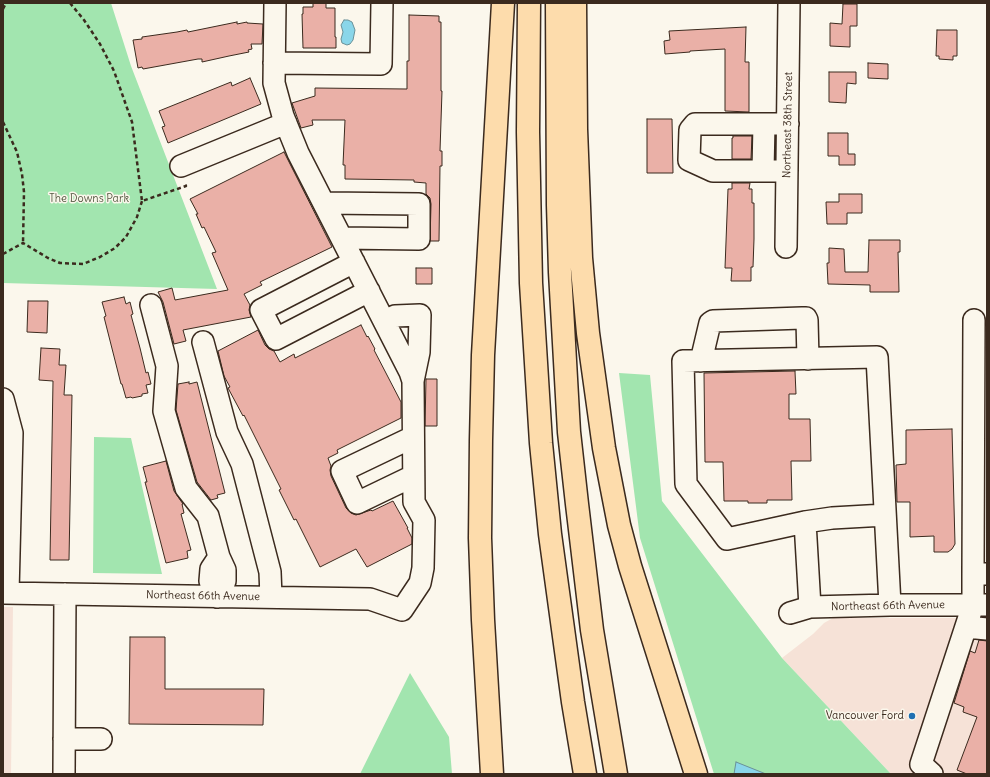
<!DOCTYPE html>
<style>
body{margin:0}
#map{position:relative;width:990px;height:777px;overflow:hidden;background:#fbf7ec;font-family:Delius,sans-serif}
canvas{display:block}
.frame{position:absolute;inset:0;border:4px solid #3b2a1e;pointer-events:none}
</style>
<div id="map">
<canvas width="990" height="777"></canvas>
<div class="frame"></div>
</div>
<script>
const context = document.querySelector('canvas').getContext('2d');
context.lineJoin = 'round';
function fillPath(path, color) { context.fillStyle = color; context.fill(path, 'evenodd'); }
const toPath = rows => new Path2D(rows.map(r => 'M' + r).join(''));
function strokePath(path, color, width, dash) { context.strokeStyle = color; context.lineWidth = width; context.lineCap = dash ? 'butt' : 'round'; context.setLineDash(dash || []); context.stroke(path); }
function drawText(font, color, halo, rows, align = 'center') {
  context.font = font + ' Delius,sans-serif'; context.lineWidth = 3; context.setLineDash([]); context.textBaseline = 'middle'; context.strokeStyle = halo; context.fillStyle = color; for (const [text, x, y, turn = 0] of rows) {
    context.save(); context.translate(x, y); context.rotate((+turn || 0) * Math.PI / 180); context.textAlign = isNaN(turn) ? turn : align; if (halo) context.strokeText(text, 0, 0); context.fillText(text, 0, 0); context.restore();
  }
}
const built = toPath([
 [3,607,13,607,11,774,3,774],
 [833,618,987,618,987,774,891,774,782,658,813,634,824,623]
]);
const green = toPath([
 [3,3,111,3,131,66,217,289,3,283],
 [619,373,650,375,662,501,782,658,891,774,714,774,640,538],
 [94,437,131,438,162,574,93,573],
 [410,673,449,737,452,774,360,774]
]);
const water = toPath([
 [344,20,348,20,352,22,355,30,353,40,350,44,347,45,342,43,341,39,343,32,341,25,344,20],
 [736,762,766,774,734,774,736,762]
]);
const building = toPath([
 [313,3,326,3,326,8,335,8,335,37,336,37,336,48,303,48,302,14,303,14,303,7,313,7,313,3],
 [843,4,857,4,857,26,850,26,850,47,830,46,830,23,842,24,843,4],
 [409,15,439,16,439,22,441,22,441,91,442,91,440,151,442,151,442,166,440,166,439,241,430,241,431,204,430,198,426,194,426,183,414,182,414,180,345,179,345,165,343,165,345,120,312,120,313,125,301,128,292,103,315,96,315,88,407,89,407,61,409,61,409,15],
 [237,22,237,24,247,22,247,23,263,24,262,44,251,44,252,49,248,50,249,52,229,56,202,62,202,59,198,59,143,69,142,67,138,68,133,40,142,39,142,37,177,32,187,30,188,32,237,22],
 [746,27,745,62,749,62,749,112,725,111,725,49,690,51,690,52,665,54,664,41,670,40,669,31,746,27],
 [937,30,957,30,957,56,953,56,953,60,939,59,939,56,936,56,937,30],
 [868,63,888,64,888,79,868,78,868,63],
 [829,72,856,72,856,84,847,83,846,103,829,102,829,72],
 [250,78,261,104,168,143,162,127,165,126,159,111,231,82,232,86,250,78],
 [647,119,672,119,673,173,647,173,647,119],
 [828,133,848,133,848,154,855,154,855,165,839,165,839,156,828,156,828,133],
 [733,136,752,136,751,159,732,159,732,138,733,138,733,136],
 [284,152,332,247,260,282,262,285,244,294,250,305,249,310,251,317,183,330,186,341,174,344,163,302,158,292,172,288,175,300,228,290,212,253,216,252,204,227,202,228,196,214,198,214,190,199,284,152],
 [732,183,750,183,749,189,752,189,752,203,754,203,754,239,753,267,751,267,751,281,731,281,732,268,725,268,728,189,732,189,732,183],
 [839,194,862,194,862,213,847,213,847,224,827,224,826,202,839,202,839,194],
 [869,240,900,240,900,252,898,252,899,292,870,292,870,285,828,284,827,263,829,263,829,248,844,249,845,272,868,272,869,240],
 [416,268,432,268,432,284,416,284,416,268],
 [124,297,126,304,130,302,133,314,131,315,140,348,146,373,148,372,151,384,146,385,148,393,142,394,142,396,132,398,131,397,126,398,122,384,121,384,104,317,106,316,102,302,124,297],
 [28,301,48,301,47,333,27,332,28,301],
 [361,325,367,337,368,336,375,349,374,350,401,402,401,418,337,450,338,453,328,458,331,466,330,470,331,476,346,508,351,513,356,515,371,510,372,511,393,501,408,528,407,528,412,538,412,544,367,567,356,549,320,567,296,519,294,520,279,490,281,489,244,415,243,416,228,388,230,387,224,376,218,351,258,330,265,345,269,349,274,351,280,362,294,354,295,358,361,325],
 [41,348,60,349,59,365,66,365,64,395,72,395,69,560,50,560,53,381,39,380,41,348],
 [795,371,796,394,789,394,789,419,810,419,811,461,791,461,792,500,767,500,767,503,748,503,748,501,724,501,723,462,705,462,704,373,795,371],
 [426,379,437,379,437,426,425,426,426,379],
 [189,382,189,384,197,382,225,493,217,495,218,498,211,500,197,482,176,410,178,384,189,382],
 [952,429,955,544,952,549,948,552,934,552,934,536,910,537,910,502,897,502,896,465,906,464,906,430,952,429],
 [166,461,174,491,183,504,182,504,184,513,181,514,191,550,187,551,188,558,166,563,145,482,147,482,143,467,166,461],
 [130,637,165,637,165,689,264,689,263,725,129,724,130,637],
 [979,640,987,641,987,774,967,774,957,770,977,717,963,712,964,707,954,703,970,651,975,653,979,640]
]);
const path = toPath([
 [70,3,84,20,100,44,114,71,132,122,142,201,186,186,184,182],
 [3,9,6,3],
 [3,122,17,152,22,174,24,192,23,243],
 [3,254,23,243,48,258,60,263,83,264,100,257,115,248,126,237,137,217,142,201]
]);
const minor = toPath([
 [274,63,381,64,382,3],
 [181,166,286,123],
 [763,171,764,124],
 [787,171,713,171,689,160,690,130,695,124,788,124],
 [324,203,419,204,419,239,342,238],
 [786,247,789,3],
 [354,262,261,310,276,339,369,291],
 [151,305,167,366,164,411,186,488,208,516,219,557,225,570,225,581,217,597],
 [384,321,395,316,420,315,419,352,413,381],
 [203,342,227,432,242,464,270,572,271,597],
 [701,361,710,323,713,321,802,318,806,318,807,320,808,359],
 [3,399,12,433,8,593],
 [413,437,342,471,357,503,413,476],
 [805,522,832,518,885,515],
 [973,574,974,320],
 [3,593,370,599,402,610,420,583,423,568,424,520,414,502,413,381,410,372,298,153,283,116,274,83,275,3],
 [217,597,210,581,211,569,219,557],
 [810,607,805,522,727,539,686,484,683,361,877,357,890,605],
 [790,613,810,607,890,605,986,605],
 [966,627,987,629],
 [64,739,101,739],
 [64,774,65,594],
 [932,774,921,764,973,605,973,574,987,574]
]);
const highway = toPath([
 [529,3,528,132,531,283,541,443,550,534,573,702,585,774],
 [557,3,558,205,560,272,569,432,577,504,592,630,616,774],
 [575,3,576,129,581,258,588,333,604,448,619,525,630,566,696,774],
 [492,774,483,620,480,538,481,440,483,355,503,3]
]);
const markers = [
 [912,716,4,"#1f6fb2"]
];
const streetNames = [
 ["Northeast 38th Street",788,125,-89],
 ["Northeast 66th Avenue",203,596,1],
 ["Northeast 66th Avenue",888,606,-1]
];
const parkNames = [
 ["The Downs Park",89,199]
];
const poiNames = [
 ["Vancouver Ford",904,716]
];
fillPath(built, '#f6e2d7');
fillPath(green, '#a2e5af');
fillPath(water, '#8ad6e9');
strokePath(water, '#6a9198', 1);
fillPath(building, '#eab0a7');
strokePath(building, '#3b2a1e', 1);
strokePath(minor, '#3b2a1e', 24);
strokePath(highway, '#3b2a1e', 25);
strokePath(path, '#3b2a1e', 2.5, [4, 3]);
strokePath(minor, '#fbf7ec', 21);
strokePath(highway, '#fddcac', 22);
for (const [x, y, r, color] of markers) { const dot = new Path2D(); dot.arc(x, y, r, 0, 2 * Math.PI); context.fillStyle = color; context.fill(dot); strokePath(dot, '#fbf7ec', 1.5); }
drawText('11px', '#3b2a1e', '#fbf7ec', streetNames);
drawText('11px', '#555942', '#fbf7ec', parkNames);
drawText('11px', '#3b2a1e', '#fbf7ec', poiNames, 'right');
</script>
